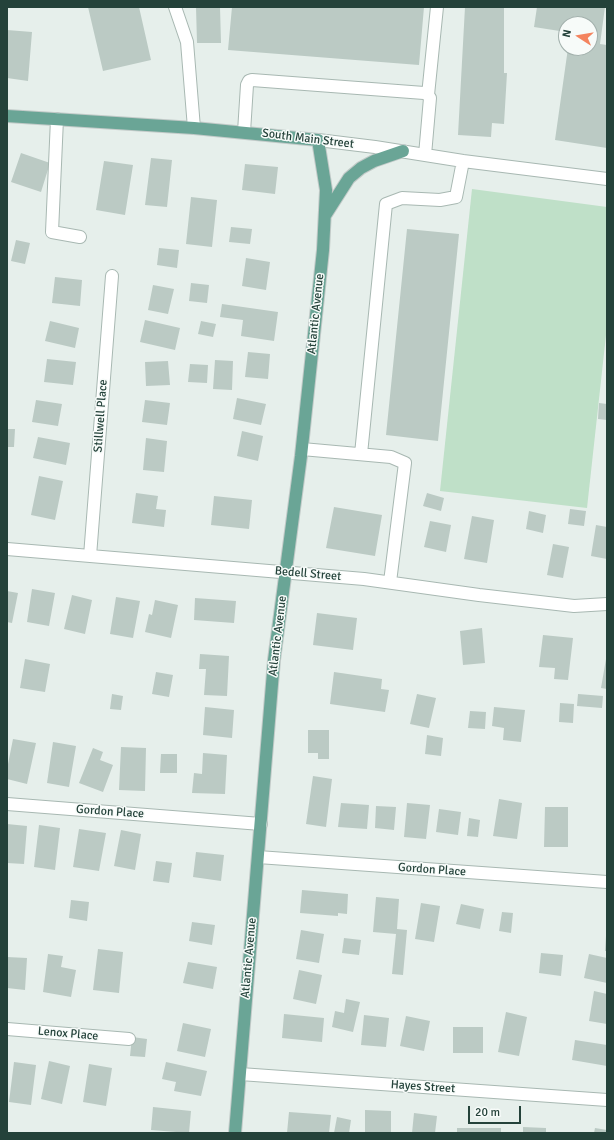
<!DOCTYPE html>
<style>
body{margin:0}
#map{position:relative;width:614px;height:1140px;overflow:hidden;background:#e6efeb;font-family:Signika,sans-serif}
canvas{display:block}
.frame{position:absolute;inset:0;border:8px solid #24423a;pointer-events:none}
.north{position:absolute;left:558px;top:16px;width:40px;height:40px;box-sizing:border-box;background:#f7fbf9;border:1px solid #a3b1ad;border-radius:50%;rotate:282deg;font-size:11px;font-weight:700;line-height:16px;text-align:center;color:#24423a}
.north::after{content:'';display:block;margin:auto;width:14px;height:18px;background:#f4845f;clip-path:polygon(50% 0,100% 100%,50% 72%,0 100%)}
.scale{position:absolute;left:468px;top:1106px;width:53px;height:18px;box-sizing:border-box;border:2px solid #24423a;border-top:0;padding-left:5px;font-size:12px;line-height:14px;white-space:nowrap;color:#24423a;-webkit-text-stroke:3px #f7fbf9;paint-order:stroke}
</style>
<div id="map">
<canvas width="614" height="1140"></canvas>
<div class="frame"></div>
<div class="north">N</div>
<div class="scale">20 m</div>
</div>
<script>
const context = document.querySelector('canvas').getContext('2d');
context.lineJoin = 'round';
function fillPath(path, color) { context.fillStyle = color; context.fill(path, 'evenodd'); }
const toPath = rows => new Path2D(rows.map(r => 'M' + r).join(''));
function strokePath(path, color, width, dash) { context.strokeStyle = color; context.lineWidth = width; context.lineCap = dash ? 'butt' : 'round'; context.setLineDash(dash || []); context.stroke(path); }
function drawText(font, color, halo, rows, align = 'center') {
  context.font = font + ' Signika,sans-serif'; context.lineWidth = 3; context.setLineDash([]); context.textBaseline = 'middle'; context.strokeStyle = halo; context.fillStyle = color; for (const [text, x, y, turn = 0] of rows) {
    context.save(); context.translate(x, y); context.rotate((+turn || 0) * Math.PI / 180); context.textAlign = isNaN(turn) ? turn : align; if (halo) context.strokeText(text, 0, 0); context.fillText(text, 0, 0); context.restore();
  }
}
const green = toPath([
 [472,189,607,207,607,326,587,508,440,491]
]);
const building = toPath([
 [88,7,139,7,151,60,103,71],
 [196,7,220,7,221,43,197,43],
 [232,7,424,7,419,65,228,50],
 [465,7,504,7,504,73,507,73,504,124,492,123,491,137,458,135],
 [537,7,605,7,600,44,607,45,607,148,555,140,568,48,590,48,590,24,566,24,566,32,534,27],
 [7,30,32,32,28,81,7,78],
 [21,153,50,163,41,192,11,182],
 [151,158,172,160,167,207,145,205],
 [104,161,133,165,125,215,96,210],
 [245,164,278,167,275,194,242,190],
 [191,197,217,200,212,247,186,244],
 [231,227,252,229,250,244,229,242],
 [407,229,459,234,438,441,386,435],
 [16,240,30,243,25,264,11,261],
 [159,248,179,250,177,268,157,265],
 [246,258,270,262,266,290,242,286],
 [55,277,82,280,80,306,52,303],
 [191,283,209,285,207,303,189,301],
 [153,285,174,289,168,314,148,310],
 [222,304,278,312,274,341,241,336,243,320,220,317],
 [145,320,180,328,175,350,140,342],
 [50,321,79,328,75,348,45,341],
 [201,321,216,324,213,337,198,334],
 [248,352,270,354,268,379,245,377],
 [47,359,76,362,73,385,44,382],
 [215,360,233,361,232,390,213,389],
 [168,361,170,385,146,386,145,362],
 [190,364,208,365,207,383,188,382],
 [237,398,266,404,261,425,233,419],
 [36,400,62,404,58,426,32,422],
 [145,400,170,403,167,425,142,422],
 [599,403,607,404,607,420,598,419],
 [7,429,15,429,14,447,7,447],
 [242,431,263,436,258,461,237,456],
 [38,437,70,443,66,465,33,458],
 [146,438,167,441,164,472,143,470],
 [39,476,63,481,55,520,31,515],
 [136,493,158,496,156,509,166,510,164,527,132,523],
 [427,493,444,498,441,511,423,506],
 [214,496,252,500,249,529,211,525],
 [334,507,382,515,375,556,326,548],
 [570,509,586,511,584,526,568,524],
 [529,511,546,515,543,533,526,529],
 [472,516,494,520,487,563,464,559],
 [430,521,451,525,446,552,424,547],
 [596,525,607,527,607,559,591,556],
 [553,544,569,547,563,578,547,575],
 [32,589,55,593,49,626,27,622],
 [7,591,18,593,12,623,7,622],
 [72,595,92,600,85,634,64,629],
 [116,597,140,601,133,638,110,634],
 [195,598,236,601,234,623,194,620],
 [155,600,178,605,171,638,145,632,149,614,152,615],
 [317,613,357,618,353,650,313,645],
 [482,628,485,663,463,665,460,631],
 [543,635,573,638,568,680,554,679,555,668,539,667],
 [200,654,229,656,227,696,204,695,206,669,199,669],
 [25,659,50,664,45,692,20,688],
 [606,659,607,659,607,689,601,688],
 [156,672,173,675,169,697,152,694],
 [334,672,382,679,381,689,389,690,385,712,330,704],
 [112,694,123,696,121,710,110,709],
 [417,694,436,698,429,728,410,724],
 [578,694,603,696,602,708,577,706],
 [560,703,574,704,573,723,559,722],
 [205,707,234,710,232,738,203,735],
 [494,707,525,710,521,742,503,740,504,728,492,726],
 [470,711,486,712,485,729,468,728],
 [308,730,329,730,329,759,318,759,318,753,308,753],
 [427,735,443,738,441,756,425,754],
 [13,739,36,743,27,784,7,779,7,769],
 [53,742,76,746,69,787,47,783],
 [121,747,146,748,145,791,119,790],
 [93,748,103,752,100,760,113,765,103,792,79,783],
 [203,753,227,755,225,794,192,793,194,773,202,774],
 [161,754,177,754,177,773,160,773],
 [313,776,332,779,326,827,306,824],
 [499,799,522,803,517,839,493,836],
 [341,803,369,805,367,829,338,827],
 [407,803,430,805,426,839,404,837],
 [376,806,396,807,394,830,375,828],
 [545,807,568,807,568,847,544,847],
 [439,809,461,812,458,835,436,832],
 [469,818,480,820,478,837,467,836],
 [7,824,27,826,24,864,7,863],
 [39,825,60,828,55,870,34,867],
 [79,829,106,833,99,871,73,867],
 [121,830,141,834,135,870,114,866],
 [196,852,224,855,221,881,193,877],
 [156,861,172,863,169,883,153,881],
 [302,890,348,894,347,914,338,913,338,916,300,913],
 [376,897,399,899,397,929,407,930,403,975,392,974,396,934,373,932],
 [71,900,89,902,87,921,69,918],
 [421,903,440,906,434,942,415,939],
 [461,904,484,909,480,929,456,924],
 [502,912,513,913,511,933,499,931],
 [192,922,215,925,212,945,189,941],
 [301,930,324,934,319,963,296,959],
 [606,936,607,936,607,951,605,951],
 [344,938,361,940,359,955,342,953],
 [98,949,123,952,119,993,93,990],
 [541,953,563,955,561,976,539,973],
 [48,954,63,956,61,967,76,970,71,997,43,992],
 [589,954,607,958,607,983,584,978],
 [7,957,27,958,25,990,7,988],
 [188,962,217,967,213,989,183,983],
 [299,970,322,975,316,1004,293,999],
 [594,991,607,994,607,1024,589,1021],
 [346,999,360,1002,353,1032,332,1027,335,1011,344,1013],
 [506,1012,527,1017,519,1056,498,1052],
 [284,1014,324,1018,322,1042,282,1038],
 [364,1015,389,1018,386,1047,361,1045],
 [406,1016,430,1021,424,1051,400,1046],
 [183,1023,211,1029,205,1057,177,1051],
 [453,1027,483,1027,483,1053,453,1053],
 [132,1037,147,1039,145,1057,130,1056],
 [575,1040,607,1045,607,1066,572,1060],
 [49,1061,70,1066,62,1104,41,1099],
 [14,1062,36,1065,31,1105,9,1102],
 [166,1062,207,1071,201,1096,174,1091,176,1082,162,1079],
 [89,1064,112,1068,106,1106,83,1102],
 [153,1107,191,1111,189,1133,151,1130],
 [365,1110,391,1111,391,1133,365,1133],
 [289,1112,331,1115,329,1133,287,1133],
 [414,1113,437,1116,435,1133,412,1133],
 [337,1117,351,1120,349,1133,334,1133],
 [523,1127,546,1128,546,1133,523,1133],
 [457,1128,501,1128,501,1133,457,1133],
 [595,1128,607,1130,607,1133,594,1133]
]);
const minor = toPath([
 [175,7,187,42,194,128],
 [428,95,437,7],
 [57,119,52,232,80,237],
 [244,132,247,85,249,81,252,80,424,93,428,95,430,98,425,155],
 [318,140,375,147,463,161,607,179],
 [302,449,391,457,405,463,390,582],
 [361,454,386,204,402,198,440,200,456,197,463,161],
 [7,549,364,579,479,595,574,606,607,604],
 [90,556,112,276],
 [7,804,261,824],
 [258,857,607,882],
 [7,1029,129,1039],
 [240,1074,607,1100]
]);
const major = toPath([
 [7,116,194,128,318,140,326,190,323,250,301,456,274,660,235,1133],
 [326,214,349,178,361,168,374,161,403,151]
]);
const streetNames = [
 ["South Main Street",308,139,7],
 ["Atlantic Avenue",316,314,-84],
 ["Stillwell Place",101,416,-86],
 ["Bedell Street",308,574,5],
 ["Atlantic Avenue",278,636,-83],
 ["Gordon Place",110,812,4],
 ["Gordon Place",432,870,4],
 ["Atlantic Avenue",249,958,-85],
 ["Lenox Place",68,1034,5],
 ["Hayes Street",423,1087,4]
];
fillPath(green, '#bfe0c8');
fillPath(building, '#bbcac4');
strokePath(minor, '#a8b8b2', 14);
strokePath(major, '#c2cac8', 14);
strokePath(minor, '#fff', 12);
strokePath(major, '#6aa596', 12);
drawText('12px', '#24423a', '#f7fbf9', streetNames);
</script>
